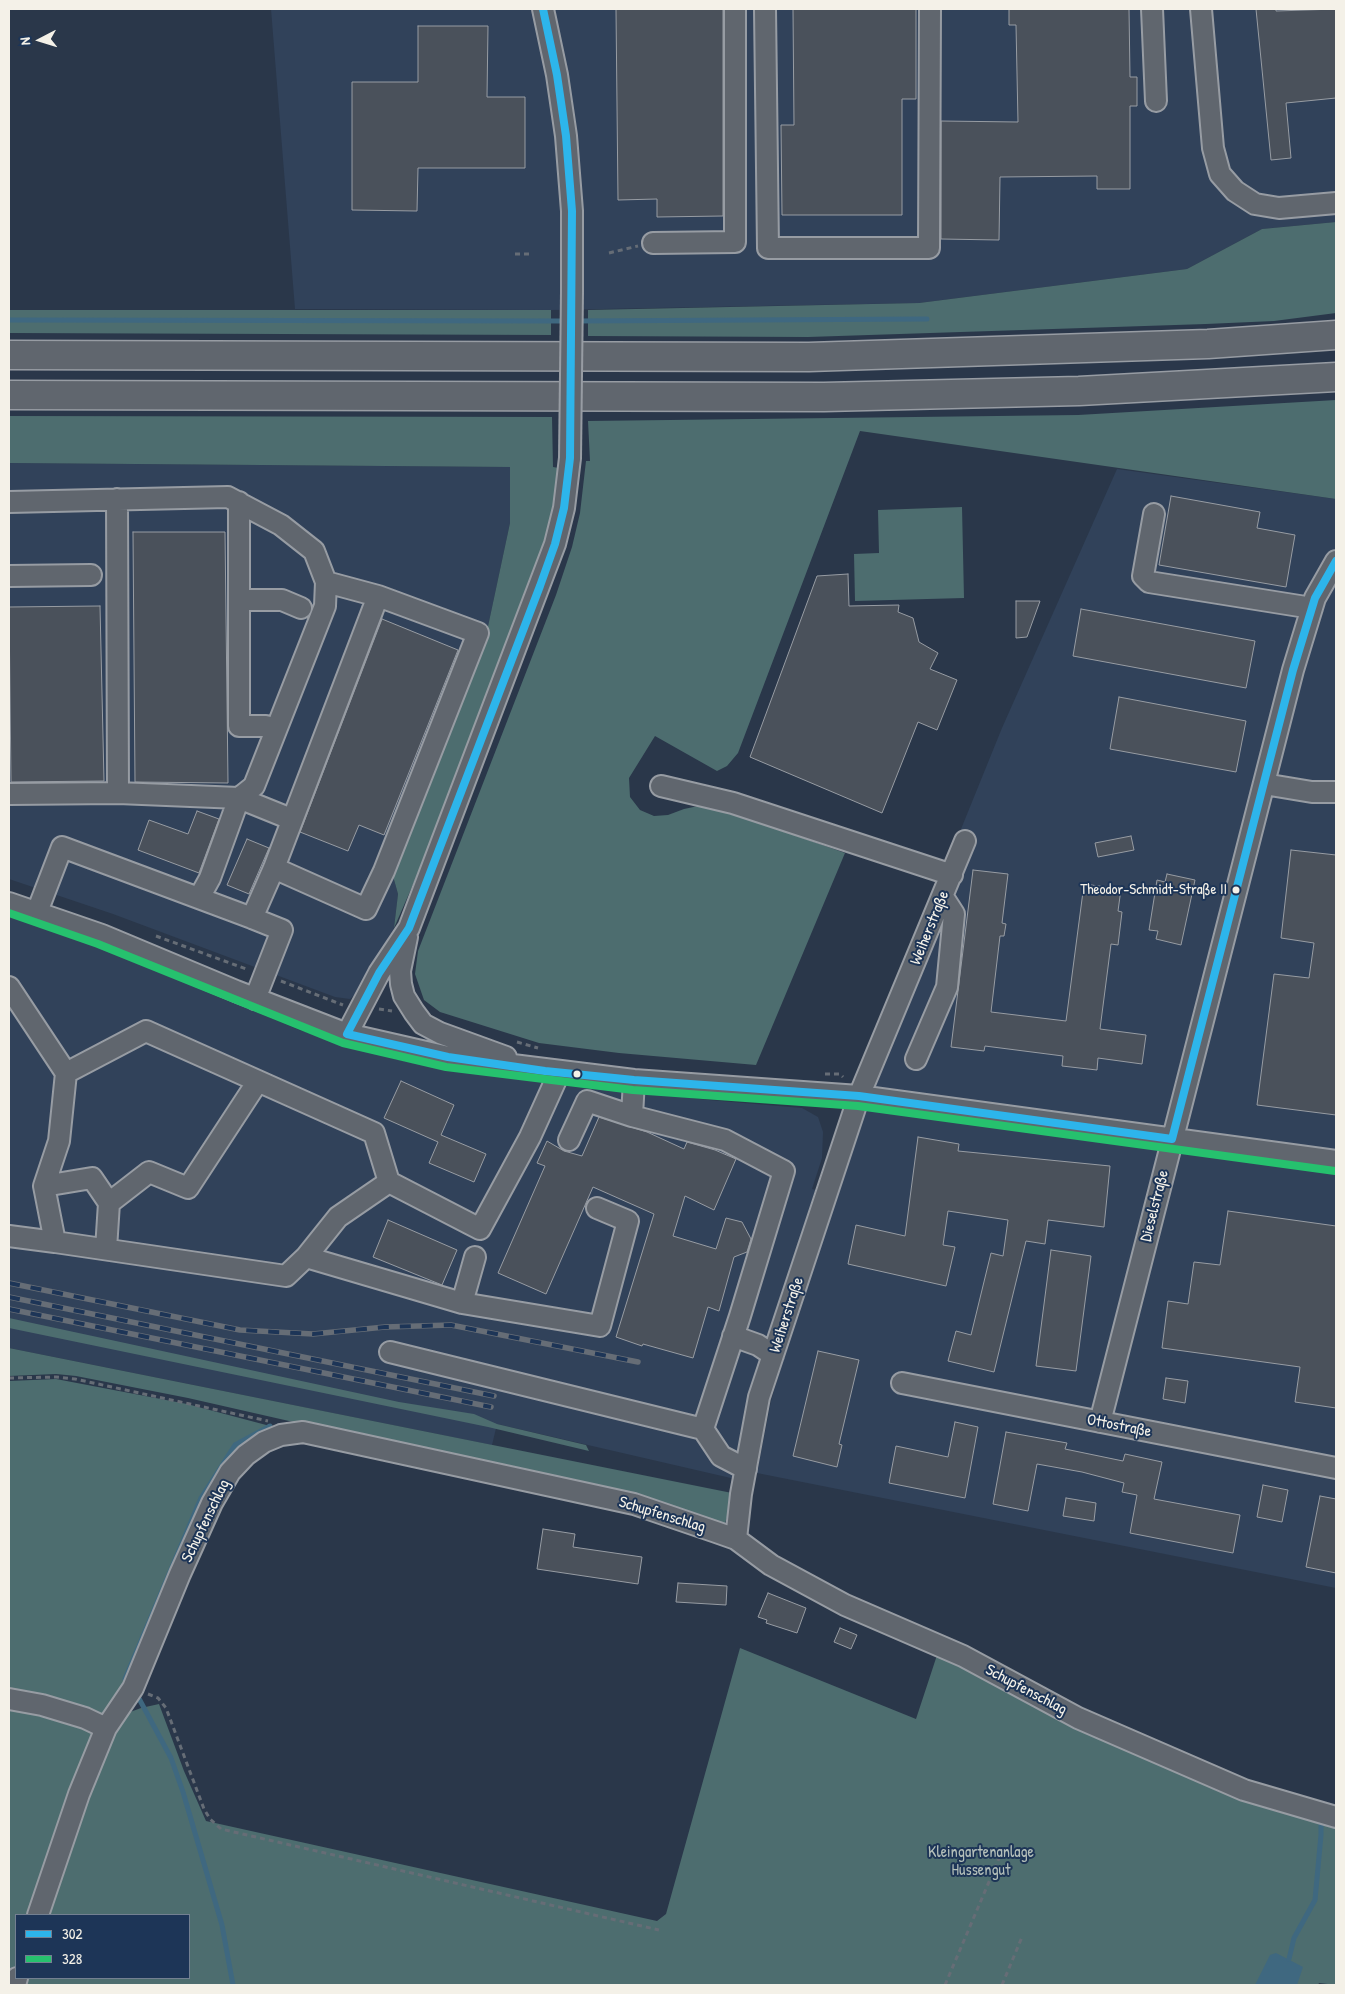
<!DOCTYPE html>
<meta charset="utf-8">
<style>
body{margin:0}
#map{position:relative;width:1345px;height:1994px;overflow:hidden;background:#2a374a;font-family:"Patrick Hand",sans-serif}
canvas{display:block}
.frame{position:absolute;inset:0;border:10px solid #f4f1e8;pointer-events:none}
.legend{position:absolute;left:15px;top:1914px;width:175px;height:65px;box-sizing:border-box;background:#1d3557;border:1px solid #738091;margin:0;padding:6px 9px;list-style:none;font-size:15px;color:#f4f1e8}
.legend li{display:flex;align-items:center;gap:10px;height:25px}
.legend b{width:25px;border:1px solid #738091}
.north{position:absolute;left:15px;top:15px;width:50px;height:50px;-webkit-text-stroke:4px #1d3557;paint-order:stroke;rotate:265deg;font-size:14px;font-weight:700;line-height:20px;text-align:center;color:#f4f1e8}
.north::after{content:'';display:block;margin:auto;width:18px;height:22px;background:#f4f1e8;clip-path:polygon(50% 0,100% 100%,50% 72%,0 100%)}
</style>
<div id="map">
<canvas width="1345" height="1994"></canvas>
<div class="frame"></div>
<ul class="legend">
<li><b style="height:6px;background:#2db5eb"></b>302</li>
<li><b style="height:6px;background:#26c16e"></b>328</li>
</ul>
<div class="north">N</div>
</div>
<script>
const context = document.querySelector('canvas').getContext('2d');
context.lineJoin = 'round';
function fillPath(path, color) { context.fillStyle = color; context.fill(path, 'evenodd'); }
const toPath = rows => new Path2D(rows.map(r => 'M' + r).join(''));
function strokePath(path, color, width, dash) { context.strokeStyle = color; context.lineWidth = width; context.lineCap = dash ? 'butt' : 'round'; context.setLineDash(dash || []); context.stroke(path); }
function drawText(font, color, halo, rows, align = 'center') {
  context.font = font + ' "Patrick Hand",sans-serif'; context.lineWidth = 4; context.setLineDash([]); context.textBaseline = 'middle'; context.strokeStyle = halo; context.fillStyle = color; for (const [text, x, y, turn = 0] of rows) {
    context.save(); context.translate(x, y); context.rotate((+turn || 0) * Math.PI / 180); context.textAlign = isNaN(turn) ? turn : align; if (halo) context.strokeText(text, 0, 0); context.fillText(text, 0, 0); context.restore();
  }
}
const built = toPath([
 [271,9,1336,9,1336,222,1262,229,1187,269,919,303,551,310,295,309],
 [9,463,510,467,510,523,487,631,393,876,398,894,394,928,361,989,350,999,335,997,113,914,9,879],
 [1117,469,1336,499,1336,1588,757,1473,771,1401,839,1172,942,876,1002,728],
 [9,913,97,944,299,1030,394,1059,448,1070,508,1077,709,1100,802,1108,818,1117,823,1132,822,1158,812,1189,816,1190,749,1395,735,1479,497,1424,492,1445,9,1348]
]);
const green = toPath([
 [1336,222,1336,313,1274,321,1206,324,808,337,588,336,588,310,919,303,1187,269,1262,229],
 [9,310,551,310,551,335,9,333],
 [1336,400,1336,499,860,431,738,753,727,766,717,771,655,736,629,778,630,797,640,810,654,816,668,815,684,809,703,805,727,811,845,853,756,1065,619,1053,539,1043,440,1012,424,1000,415,974,418,951,556,595,572,547,580,513,586,461,590,461,588,421,1078,415],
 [9,416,552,417,553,467,559,468,554,504,545,542,432,841,394,928,398,894,393,876,487,631,510,523,510,467,9,463],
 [962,507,964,598,855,601,854,554,879,553,878,510],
 [9,1318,399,1402,474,1414,497,1424,586,1445,589,1451,488,1427,9,1328],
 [9,1348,732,1493,730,1509,725,1523,717,1525,491,1467,188,1398,76,1376,56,1374,9,1376],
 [56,1379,187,1404,270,1426,274,1429,241,1451,129,1679,105,1714,97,1715,9,1696,9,1381],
 [940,1646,1078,1718,1336,1817,1336,1985,1319,1983,1318,1985,19,1985,22,1978,189,1978,189,1915,43,1915,83,1796,122,1715,141,1708,159,1704,184,1771,206,1821,657,1921,666,1914,740,1648,916,1719],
 [9,1702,94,1731,34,1915,16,1915,16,1968,10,1985]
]);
const water = toPath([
 [1276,1953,1303,1967,1297,1985,1255,1985,1270,1955]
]);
const stream = toPath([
 [9,320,566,321],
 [575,321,927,319],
 [130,1684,125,1679,201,1498,235,1445,270,1426],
 [136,1693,171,1758,183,1792,222,1925,233,1985],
 [1289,1959,1294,1938,1315,1900,1321,1835,1321,1821,1318,1820]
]);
const building = toPath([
 [616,9,723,9,723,216,657,217,657,199,618,200,616,9],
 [793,9,916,9,916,99,902,99,902,215,782,215,781,125,794,125,793,9],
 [1009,9,1129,9,1130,77,1137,77,1137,106,1130,106,1130,189,1097,189,1097,176,1000,177,999,240,941,239,941,121,1018,122,1016,25,1009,25,1009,9],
 [1256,9,1276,9,1276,11,1336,9,1336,98,1286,103,1291,158,1271,160,1256,9],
 [418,26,488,26,487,97,525,97,525,168,418,168,417,211,352,210,352,82,418,82,418,26],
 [1171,496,1260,512,1257,528,1295,535,1286,587,1159,565,1171,496],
 [133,532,225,532,228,783,135,782,133,532],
 [848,574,849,606,899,605,898,612,913,618,919,642,938,653,930,669,957,680,937,730,918,722,882,813,750,757,817,576,848,574],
 [1016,601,1040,601,1027,637,1016,638,1016,601],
 [100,606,104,781,11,782,9,607,100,606],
 [1081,609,1255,641,1246,688,1073,656,1081,609],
 [382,619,458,650,384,835,359,825,348,851,300,832,382,619],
 [1119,697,1246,721,1236,772,1110,749,1119,697],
 [197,811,219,819,199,873,138,850,149,820,188,834,197,811],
 [1131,836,1134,850,1098,857,1095,843,1131,836],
 [247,839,269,848,249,894,227,885,247,839],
 [1291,850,1336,855,1336,1115,1257,1105,1274,974,1309,978,1314,943,1281,938,1291,850],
 [973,870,1008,874,1002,923,1006,924,1004,936,1000,936,991,1012,1066,1021,1084,884,1121,889,1118,911,1122,912,1118,945,1111,944,1100,1029,1146,1035,1142,1064,1098,1058,1097,1070,1062,1066,1063,1056,985,1046,984,1051,951,1047,973,870],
 [1167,874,1195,880,1181,945,1156,939,1158,931,1149,930,1157,880,1165,882,1167,874],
 [401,1081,454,1105,441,1135,486,1154,474,1182,429,1163,438,1142,384,1118,401,1081],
 [599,1117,647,1132,684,1149,687,1142,715,1150,736,1159,714,1210,685,1196,673,1236,716,1249,726,1218,742,1222,751,1239,747,1252,734,1257,719,1311,708,1307,693,1358,643,1344,642,1346,616,1337,654,1214,593,1187,546,1294,498,1273,545,1166,537,1163,547,1141,564,1151,582,1156,599,1117],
 [918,1137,959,1144,958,1151,1110,1166,1104,1227,1048,1220,1045,1244,1026,1241,994,1372,948,1361,956,1331,971,1335,991,1253,1003,1256,1008,1220,948,1211,943,1245,955,1247,946,1286,848,1264,856,1225,905,1236,918,1137],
 [1228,1211,1336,1226,1336,1408,1295,1402,1300,1367,1162,1348,1168,1301,1188,1304,1194,1262,1220,1265,1228,1211],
 [388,1220,457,1250,442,1285,373,1257,388,1220],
 [1051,1250,1091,1256,1076,1371,1036,1366,1051,1250],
 [818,1351,859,1360,839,1444,842,1445,837,1467,793,1456,818,1351],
 [1166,1378,1188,1381,1185,1403,1163,1399,1166,1378],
 [955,1422,978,1427,965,1498,889,1483,896,1446,948,1457,955,1422],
 [1006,1432,1067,1443,1065,1449,1123,1461,1125,1454,1162,1462,1154,1499,1240,1515,1233,1553,1130,1533,1137,1495,1122,1492,1124,1483,1082,1472,1037,1464,1028,1511,993,1504,1006,1432],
 [1263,1485,1288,1490,1282,1522,1257,1517,1263,1485],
 [1320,1496,1336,1499,1336,1573,1306,1567,1320,1496],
 [1066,1498,1096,1503,1094,1521,1063,1516,1066,1498],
 [543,1529,575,1534,573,1547,642,1557,638,1584,537,1569,543,1529],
 [678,1583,727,1586,726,1605,676,1602,678,1583],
 [768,1593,806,1608,797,1633,766,1623,767,1620,758,1617,768,1593],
 [840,1628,857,1635,851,1649,834,1642,840,1628]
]);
const path = toPath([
 [609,253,638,246],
 [515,254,531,254],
 [156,936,249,970],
 [281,981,343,1005],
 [379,1009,392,1011],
 [517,1042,538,1048],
 [825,1074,840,1074,843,1077],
 [9,1378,56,1377,75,1379,268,1421],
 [148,1694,158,1698,166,1708,204,1809,210,1819,221,1829,659,1930],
 [945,1985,1003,1849],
 [1002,1985,1022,1937]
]);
const minor = toPath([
 [543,9,557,75,566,136,572,211,572,292],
 [765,9,768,248,929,248,930,9],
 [1152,9,1156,101],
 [1201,9,1213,148,1220,174,1235,191,1255,204,1279,208,1336,203],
 [653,243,735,242,735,9],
 [117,499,118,793],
 [9,502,228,497,281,525,314,551,326,582,325,606,254,786,239,798,210,878,199,898],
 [239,502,239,726,266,726],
 [1154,514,1143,576,1149,582,1312,608],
 [9,576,91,575],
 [326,582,378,596],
 [239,600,282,600,301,608],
 [1264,784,1312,792,1336,792],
 [661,786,733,803,952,875],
 [9,794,118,793,239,798,291,819],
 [9,903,102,935,236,991,347,1034,448,1057,634,1080,859,1096,1336,1161],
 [37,912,62,847,252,918,282,930,255,999],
 [252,918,274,868,378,596,478,633,384,871,366,909,274,868],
 [407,937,400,971,401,984,404,996,414,1012,423,1024,440,1033,506,1057],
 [9,987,66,1073,146,1031,374,1133,389,1182,480,1229,530,1137,559,1073],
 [347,1034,379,973,409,928,555,544,564,508,570,458],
 [916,1059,947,987,954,914,943,897],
 [569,1140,587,1101,632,1116],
 [44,1186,92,1178,109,1203,149,1172,188,1188,258,1081],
 [9,1236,55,1242,44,1186,59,1141,66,1073],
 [55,1242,286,1276,306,1257,338,1217,389,1182],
 [106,1249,109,1203],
 [306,1257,462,1303,600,1326,628,1221,597,1208],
 [462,1303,475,1257],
 [733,1336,758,1345,773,1355],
 [390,1352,703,1429,740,1316,784,1171,725,1140,632,1116,634,1080],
 [902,1383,1336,1468],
 [1100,1422,1293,670,1315,598,1336,561],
 [703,1429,721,1456,746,1469],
 [736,1539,741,1494,759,1397,859,1096,965,841],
 [9,1699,42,1705,85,1718,106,1728,133,1688,180,1574,212,1503,230,1472,246,1455,264,1442,281,1435,303,1432,634,1504,716,1532,736,1539,771,1565,845,1605,963,1656,1078,1718,1244,1790,1336,1817],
 [38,1915,79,1794,106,1728],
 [15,1985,17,1978]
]);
const highway = toPath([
 [9,355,809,357,1208,344,1336,335],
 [9,395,824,397,1079,391,1336,377]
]);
const rail = toPath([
 [9,1283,240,1330,313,1334,385,1327,451,1325,638,1362],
 [9,1297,494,1396],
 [9,1309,491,1407]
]);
const minorBridge = toPath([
 [570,458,572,292]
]);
const bus1 = toPath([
 [543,9,557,75,566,136,572,211,570,458,564,508,555,544,540,586,409,928,379,973,347,1034,448,1057,545,1071,634,1080,859,1096,1172,1139,1293,670,1315,598,1336,561]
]);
const bus2 = toPath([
 [9,913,98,944,343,1043,446,1067,633,1090,858,1106,1335,1171]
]);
const markers = [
 [1236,890,4.5,"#f4f1e8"],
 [577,1074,4.5,"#f4f1e8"]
];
const busNames = [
 ["Theodor-Schmidt-Straße II",1227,890]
];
const streetNames = [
 ["Weiherstraße",930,928,-68],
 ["Dieselstraße",1155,1206,-76],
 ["Weiherstraße",787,1315,-72],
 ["Ottostraße",1119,1426,11],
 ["Schupfenschlag",662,1515,17],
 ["Schupfenschlag",206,1521,-64],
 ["Schupfenschlag",1026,1690,28]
];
const parkNames = [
 ["Kleingartenanlage",981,1853],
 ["Hussengut",981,1871]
];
fillPath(built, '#31425a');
fillPath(green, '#4d6d6f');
fillPath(water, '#3f6880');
strokePath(stream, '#3f6880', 5);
fillPath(building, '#4a515b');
strokePath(building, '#979ca3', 1);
strokePath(minor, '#979ca3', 24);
strokePath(highway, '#979ca3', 31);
strokePath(path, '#666d76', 3, [5, 4]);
strokePath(minor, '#60666e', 20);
strokePath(highway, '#60666e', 28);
strokePath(rail, '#666d76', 5.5);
strokePath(rail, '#1d3557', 4, [11]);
strokePath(minorBridge, '#979ca3', 24, []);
strokePath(minorBridge, '#60666e', 20);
strokePath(bus1, '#2db5eb', 8);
strokePath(bus2, '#26c16e', 8);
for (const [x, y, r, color] of markers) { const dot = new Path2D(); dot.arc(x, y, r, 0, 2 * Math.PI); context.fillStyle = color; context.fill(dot); strokePath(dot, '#1d3557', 2); }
drawText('15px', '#f4f1e8', '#1d3557', busNames, 'right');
drawText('16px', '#f4f1e8', '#1d3557', streetNames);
drawText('16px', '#b4bfba', '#1d3557', parkNames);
</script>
